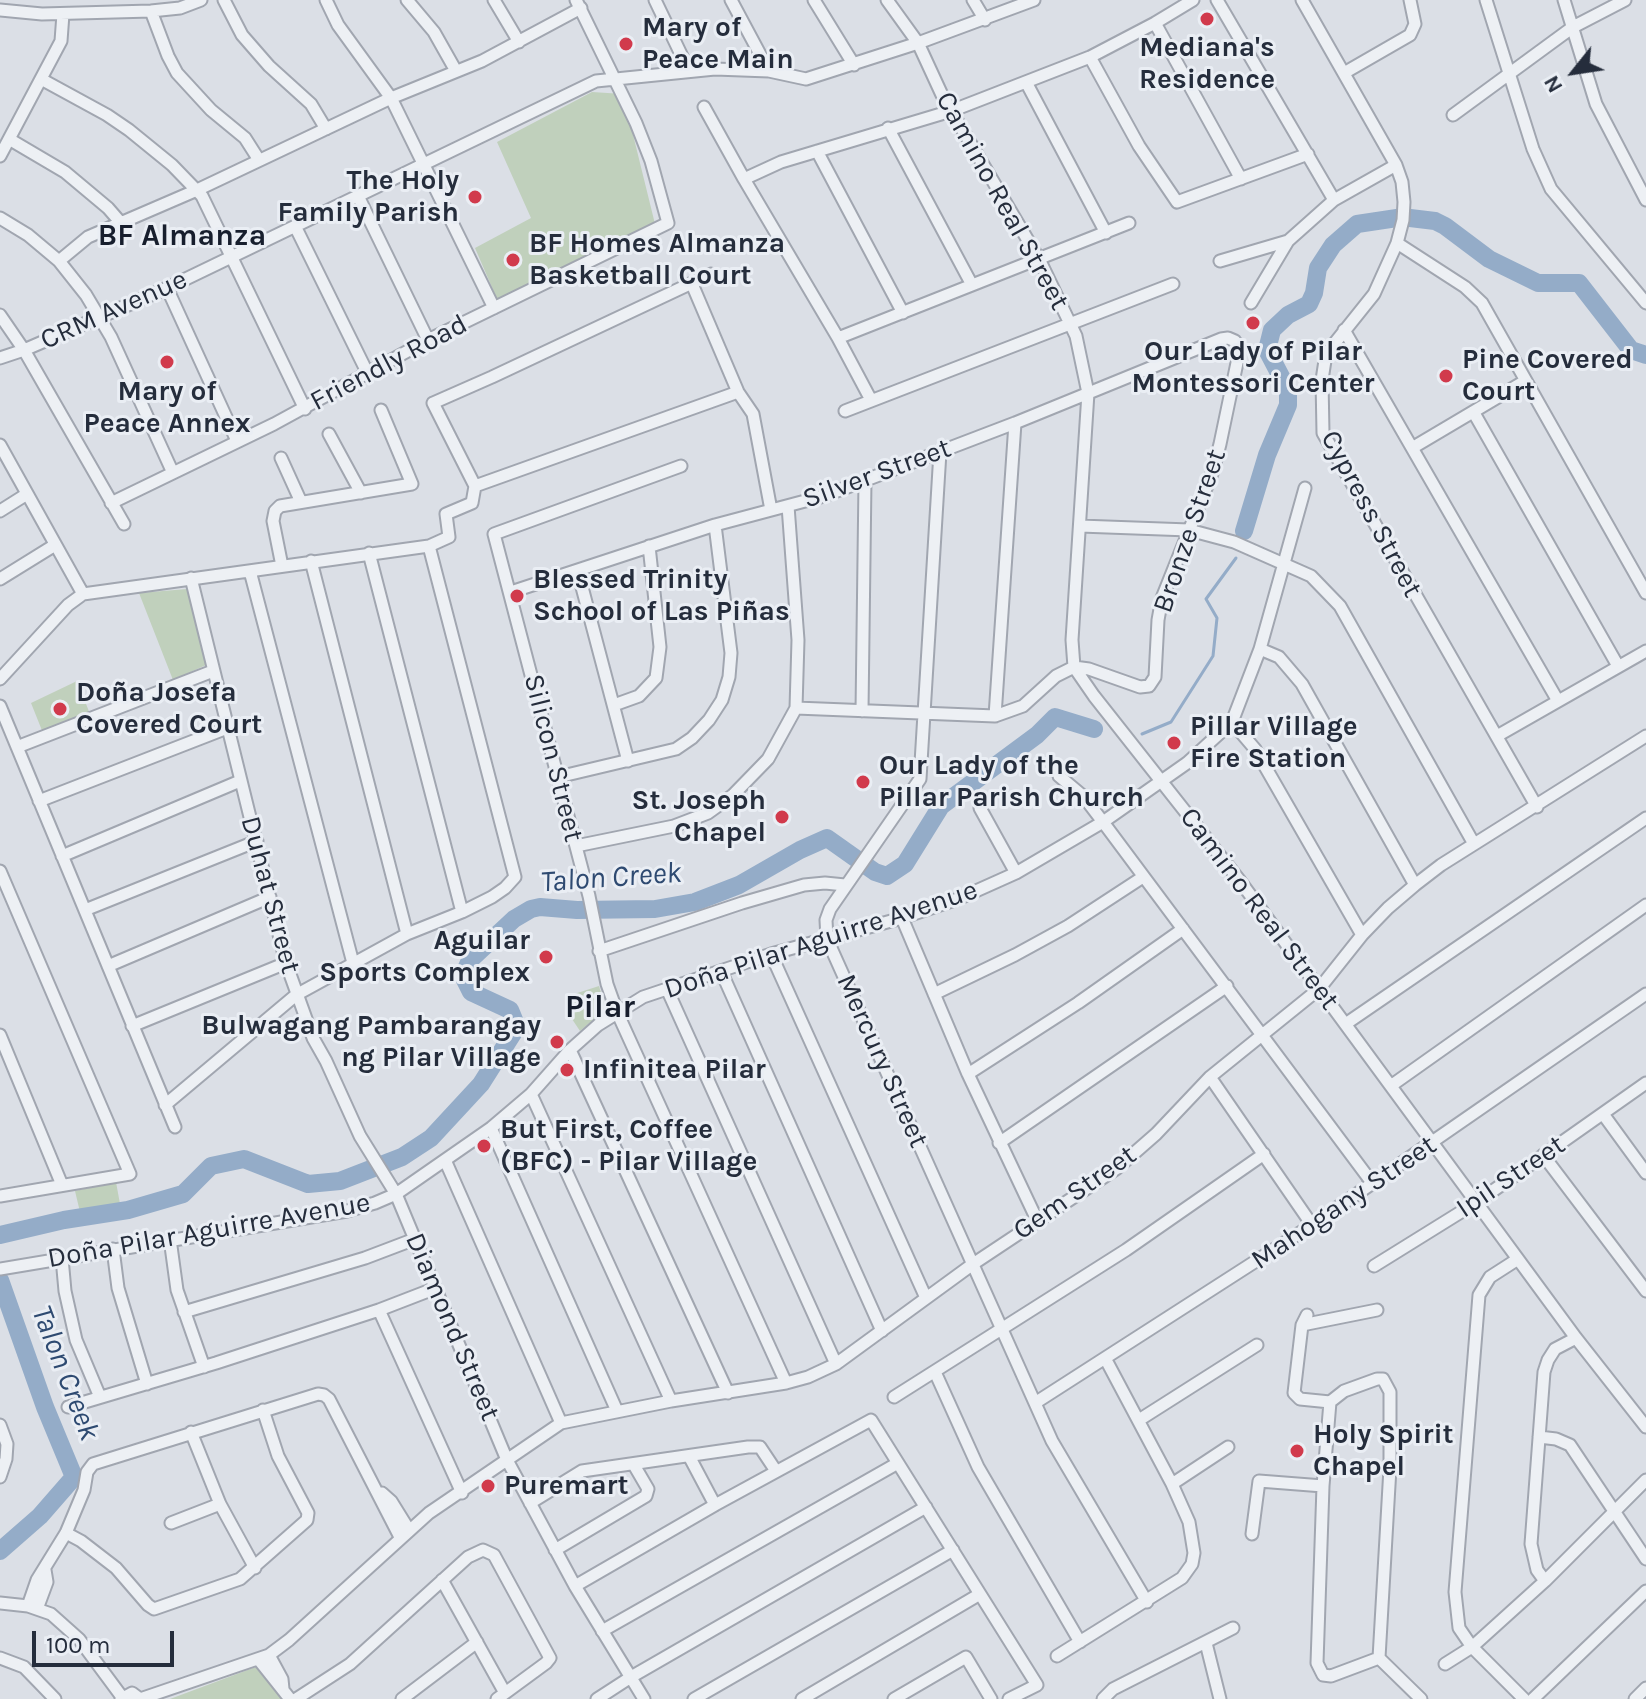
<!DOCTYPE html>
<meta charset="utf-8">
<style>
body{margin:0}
#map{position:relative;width:1646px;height:1699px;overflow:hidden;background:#dbdfe6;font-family:Karla,sans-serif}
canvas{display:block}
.north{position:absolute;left:1534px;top:32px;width:80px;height:80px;-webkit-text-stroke:6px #eaeef4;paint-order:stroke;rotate:240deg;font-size:22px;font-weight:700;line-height:32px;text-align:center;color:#252d3c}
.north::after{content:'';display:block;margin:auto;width:28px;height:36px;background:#252d3c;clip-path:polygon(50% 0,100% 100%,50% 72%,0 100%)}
.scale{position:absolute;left:32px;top:1631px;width:142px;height:36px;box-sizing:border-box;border:4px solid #252d3c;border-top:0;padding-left:10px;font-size:24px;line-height:28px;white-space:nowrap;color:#252d3c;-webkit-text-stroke:6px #eaeef4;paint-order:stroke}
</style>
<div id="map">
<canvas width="1646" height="1699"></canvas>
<div class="north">N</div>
<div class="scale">100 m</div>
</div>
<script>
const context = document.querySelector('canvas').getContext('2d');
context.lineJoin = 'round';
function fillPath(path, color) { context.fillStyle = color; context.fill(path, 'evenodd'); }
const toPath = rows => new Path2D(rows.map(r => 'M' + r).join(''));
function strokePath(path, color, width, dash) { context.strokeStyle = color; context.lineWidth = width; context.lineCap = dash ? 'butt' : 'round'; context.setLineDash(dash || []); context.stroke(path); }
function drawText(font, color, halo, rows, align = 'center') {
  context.font = font + ' Karla,sans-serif'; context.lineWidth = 6; context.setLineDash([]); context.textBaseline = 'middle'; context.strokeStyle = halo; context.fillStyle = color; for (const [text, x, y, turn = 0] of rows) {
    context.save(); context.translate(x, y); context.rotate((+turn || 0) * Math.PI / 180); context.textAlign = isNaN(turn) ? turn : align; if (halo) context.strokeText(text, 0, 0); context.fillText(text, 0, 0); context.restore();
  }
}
const green = toPath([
 [592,92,623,94,655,224,497,299,475,248,531,218,497,142],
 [187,589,206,665,173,680,139,593],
 [77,681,90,714,43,733,31,703],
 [599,986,606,1009,580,1031,570,1016,568,996],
 [116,1182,120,1204,80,1212,75,1191],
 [253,1668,259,1668,284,1699,170,1699]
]);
const stream = toPath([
 [1142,734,1171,722,1213,656,1217,618,1206,599,1236,558]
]);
const river = toPath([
 [1410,218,1435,221,1445,226,1489,259,1538,283,1579,283,1631,350,1646,355],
 [1244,531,1267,455,1288,405,1288,390,1267,350,1272,330,1288,315,1309,304,1314,293,1318,268,1333,245,1357,224,1397,218],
 [0,1235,64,1220,128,1210,183,1194,211,1166,244,1159,308,1184,340,1181,402,1157,431,1138,481,1084,517,1027,510,1010,471,992,463,976,470,960,514,919,531,909,540,907,577,910,655,909,695,902,739,885,800,850,827,838,875,872,887,876,905,864,941,806,1037,735,1055,717,1094,729],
 [0,1280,45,1407,74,1477,40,1516,0,1551]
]);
const minor = toPath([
 [224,0,242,35,269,66,311,104,326,129],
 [326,0,338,25,391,98,494,308],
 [407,0,434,32,456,71],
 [494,0,519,42],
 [655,0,689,71],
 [731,0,769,71],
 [814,0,854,65],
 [887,0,918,43,942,95,1039,259,1076,336,1088,393,1072,640,1074,667,1094,696,1240,881,1576,1338,1646,1427],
 [973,0,985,20],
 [1217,0,1334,200],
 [1302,0,1396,165,1402,182,1404,202,1403,220,1397,243,1374,294,1326,354,1322,380,1323,433,1537,807],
 [1486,0,1533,149,1551,189,1646,303],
 [1564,0,1596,104,1646,200],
 [0,10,42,14,151,11,180,8,201,0],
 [151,11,168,56,177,73,211,110,245,138,259,160],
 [1155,23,1241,179],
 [1090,57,1139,146,1177,202,1308,154],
 [1344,73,1410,35,1415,24,1410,0],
 [41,79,107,115,129,130,172,165,202,196,305,409],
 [1026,82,1106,233],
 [704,107,744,179,838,338,871,400],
 [1453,115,1573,27,1625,0],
 [888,128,972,285],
 [9,139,65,172,108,208,121,223],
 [817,151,903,313],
 [0,156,61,41,63,14],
 [744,179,781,162,951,111,1090,57,1155,23,1193,0],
 [358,196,428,340],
 [0,218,28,235,59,261,86,295,111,337,173,473],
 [295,226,367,372],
 [1397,243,1465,287,1482,303,1646,593],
 [59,261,88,237,197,190,391,98,482,61,581,8],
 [1220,261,1288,241],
 [692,284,738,392,753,414,771,510],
 [167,288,237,441],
 [1251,303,1288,241,1334,200,1396,165],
 [0,315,24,350,124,524],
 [1344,330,1558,701],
 [838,338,1129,223],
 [0,358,24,350,167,288,596,81,715,69,769,71,806,79,918,43,1034,0],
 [845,411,1173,284],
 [1474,413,1618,666],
 [329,434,361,493],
 [0,445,83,594],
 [1412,448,1525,381],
 [940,452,920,779,830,909,826,920,827,939,1052,1441,1147,1602],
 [281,458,301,502],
 [681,466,494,534,589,896,607,984,617,1012,786,1383],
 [475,486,738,392],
 [111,503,274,424,428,340,668,223,651,161,636,123,576,0],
 [0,511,27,494],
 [1080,526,1189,530,1234,542,1311,576,1340,606,1474,844],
 [369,553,462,912],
 [311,561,407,934],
 [282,566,273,521,275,511,280,506,412,484,381,410],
 [250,571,353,963],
 [578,572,628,761],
 [191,578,286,963,313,1038,326,1061,360,1136,396,1194,507,1460,575,1586,644,1699],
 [0,579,55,545],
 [511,592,715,525,824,496,1015,423,1221,339,1228,338,1235,341,1239,349,1238,358,1220,444,1213,471,1162,598,1158,620,1155,677,1149,686,1140,687,1089,669,1074,667,1056,676,1023,706,995,716,796,708],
 [1260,649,1279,657,1302,684,1415,885],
 [0,679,68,605,83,594,429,546,449,537,446,514,472,503,475,486,433,403,492,377,711,274],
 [614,705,639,696,656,678,660,647,649,546],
 [0,706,175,1127],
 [862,711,865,481],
 [995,716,1015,423],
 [1232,722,1255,749,1362,935],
 [1497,736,1646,651],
 [17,747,213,671],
 [1059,776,1084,797,1103,822,1373,1184],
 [558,777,676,749,692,738,709,720,722,700,729,677,731,653,715,525],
 [39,801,227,728],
 [980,808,1016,873],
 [576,846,674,826,708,813,733,795,768,759,796,708,798,640,788,506],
 [62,856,240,781],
 [0,871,130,1174,0,1196],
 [85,910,257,841],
 [902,918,968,1074,1037,1220],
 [599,951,742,903,804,885,825,883,845,885],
 [771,954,926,1298],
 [108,966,270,897],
 [721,971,882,1331],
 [667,989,836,1364],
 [934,994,1015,955,1068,926,1143,877],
 [1347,1023,1646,818],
 [132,1026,286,963],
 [0,1035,62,1185],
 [570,1050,728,1393],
 [968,1074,1078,1003,1183,929],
 [1210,1077,1312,1225],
 [1392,1085,1646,905],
 [531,1094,671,1401],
 [165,1105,296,995,407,934,462,912,492,897,505,888,515,877,429,546],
 [1603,1114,1646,1173],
 [491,1128,617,1411],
 [999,1143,1227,986],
 [1543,1155,1646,1291],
 [445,1160,561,1423],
 [170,1239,177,1290,204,1367],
 [113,1249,118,1288,147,1384],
 [62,1258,65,1291,76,1340,100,1397],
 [1518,1259,1490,1277,1479,1295,1455,1592,1459,1628,1472,1647,1524,1699],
 [1374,1266,1477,1202,1646,1083],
 [0,1269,347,1211,375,1203,396,1194,491,1128,531,1094,570,1050,598,1025,643,997,771,954,902,918,958,899,1016,873,1103,822,1187,763,1232,722,1260,649,1305,488],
 [379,1310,462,1493],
 [184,1312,365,1258,415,1239],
 [1307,1315,1302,1325,1294,1393,1300,1399,1330,1402],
 [1302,1325,1377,1310],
 [935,1372,978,1467,1080,1642],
 [894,1397,1126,1250,1264,1154],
 [1330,1402,1344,1391,1377,1379,1383,1379,1390,1392,1390,1468,1379,1658],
 [1330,1402,1323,1486,1317,1663,1323,1675,1331,1676,1379,1658],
 [1035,1403,1312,1225,1646,994],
 [68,1407,216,1363,379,1310,436,1288],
 [1139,1420,1257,1345],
 [0,1425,7,1444,6,1459,0,1477],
 [191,1432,220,1504,255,1568],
 [1539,1437,1556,1439,1570,1445,1646,1559],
 [689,1456,715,1505],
 [1172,1484,1228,1447],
 [382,1493,391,1501,409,1530],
 [530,1503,582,1471,748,1447,760,1447,776,1471],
 [171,1523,220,1504],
 [66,1533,81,1541,116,1568,148,1605,154,1609,240,1579,307,1520,308,1513,278,1456,263,1410],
 [1252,1534,1259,1481,1323,1486],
 [555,1550,646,1496,648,1489,634,1465],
 [442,1580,505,1693],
 [1545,1581,1537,1570,1531,1544,1544,1372,1548,1360,1555,1349,1576,1338],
 [575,1586,715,1505,871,1420,1037,1685,1009,1699],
 [0,1603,28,1606,51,1614,79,1639,122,1697],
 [28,1606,37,1580,66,1533,84,1490,87,1472,93,1464,318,1394,324,1395,329,1399,400,1537],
 [37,1609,47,1582,45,1570],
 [602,1631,898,1463],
 [1206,1643,1220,1699],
 [269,1655,282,1679,283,1689],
 [1057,1656,1182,1578,1192,1564,1194,1553,1189,1522,1172,1484,1105,1358],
 [0,1658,24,1667,55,1699],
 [1379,1658,1421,1699],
 [259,1660,290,1699],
 [1445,1664,1472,1647,1545,1581,1646,1480],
 [121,1699,132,1693,140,1699,269,1655,289,1640,429,1513,561,1423,671,1401,786,1383,808,1377,836,1364,973,1264,1116,1169,1156,1134,1210,1077,1319,989,1362,935,1388,908,1415,885,1441,865,1646,736],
 [296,1699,350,1664,468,1557,483,1550,494,1555,550,1658,546,1663,497,1699],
 [402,1699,477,1642],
 [597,1699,631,1677,926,1507],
 [694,1699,953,1550],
 [802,1699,980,1594],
 [894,1699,966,1657,991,1699],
 [1103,1699,1113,1689,1233,1628],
 [1533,1699,1646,1591],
 [1635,1699,1646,1688]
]);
const markers = [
 [1207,19,8,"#d13a4c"],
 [626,44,8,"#d13a4c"],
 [475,197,8,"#d13a4c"],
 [513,260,8,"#d13a4c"],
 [1253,323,8,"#d13a4c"],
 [167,362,8,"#d13a4c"],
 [1446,376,8,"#d13a4c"],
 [517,596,8,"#d13a4c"],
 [60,709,8,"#d13a4c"],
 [1174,743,8,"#d13a4c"],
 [863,782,8,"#d13a4c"],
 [782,817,8,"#d13a4c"],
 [546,957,8,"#d13a4c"],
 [557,1042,8,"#d13a4c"],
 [567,1070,8,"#d13a4c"],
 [484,1146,8,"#d13a4c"],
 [1297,1451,8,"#d13a4c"],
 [488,1486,8,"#d13a4c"]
];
const poiNames = [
 ["Mary of",642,28],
 ["Peace Main",642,60],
 ["Mediana's",1207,48,"center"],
 ["Residence",1207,80,"center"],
 ["The Holy",459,181,"right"],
 ["Family Parish",459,213,"right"],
 ["BF Homes Almanza",529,244],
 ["Basketball Court",529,276],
 ["Our Lady of Pilar",1253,352,"center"],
 ["Montessori Center",1253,384,"center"],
 ["Pine Covered",1462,360],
 ["Court",1462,392],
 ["Mary of",167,392,"center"],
 ["Peace Annex",167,424,"center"],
 ["Blessed Trinity",533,580],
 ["School of Las Piñas",533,612],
 ["Doña Josefa",76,693],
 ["Covered Court",76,725],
 ["Pillar Village",1190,727],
 ["Fire Station",1190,759],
 ["Our Lady of the",879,766],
 ["Pillar Parish Church",879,798],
 ["St. Joseph",766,801,"right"],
 ["Chapel",766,833,"right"],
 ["Aguilar",530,941,"right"],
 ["Sports Complex",530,973,"right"],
 ["Bulwagang Pambarangay",541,1026,"right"],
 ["ng Pilar Village",541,1058,"right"],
 ["Infinitea Pilar",583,1070],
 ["But First, Coffee",500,1130],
 ["(BFC) - Pilar Village",500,1162],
 ["Holy Spirit",1313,1435],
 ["Chapel",1313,1467],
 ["Puremart",504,1486]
];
const streetNames = [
 ["Camino Real Street",1002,201,61],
 ["CRM Avenue",114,310,-24],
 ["Friendly Road",389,363,-28],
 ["Silver Street",877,474,-20],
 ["Cypress Street",1371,514,62],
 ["Bronze Street",1190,531,-71],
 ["Silicon Street",553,758,76],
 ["Duhat Street",270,895,75],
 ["Camino Real Street",1259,909,53],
 ["Doña Pilar Aguirre Avenue",821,940,-18],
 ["Mercury Street",882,1061,66],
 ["Ipil Street",1511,1177,-34],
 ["Gem Street",1075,1193,-35],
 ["Mahogany Street",1344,1203,-34],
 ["Doña Pilar Aguirre Avenue",209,1231,-10],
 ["Diamond Street",452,1327,67]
];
const neighbourhoodNames = [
 ["BF Almanza",182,236]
];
const waterNames = [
 ["Talon Creek",611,878,-4],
 ["Talon Creek",65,1373,69]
];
const quarterNames = [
 ["Pilar",600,1008]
];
fillPath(green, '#c0d0bc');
strokePath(stream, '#94acc8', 3);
strokePath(river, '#94acc8', 18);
strokePath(minor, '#a1a6b0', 15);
strokePath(minor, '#edf0f4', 11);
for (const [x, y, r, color] of markers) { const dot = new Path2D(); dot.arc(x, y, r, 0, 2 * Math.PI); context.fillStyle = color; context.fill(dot); strokePath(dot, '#eaeef4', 3); }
drawText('bold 28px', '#252d3c', '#eaeef4', poiNames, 'left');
drawText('28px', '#252d3c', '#eaeef4', streetNames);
drawText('bold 30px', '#171e2d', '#eaeef4', neighbourhoodNames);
drawText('italic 30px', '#2e4a71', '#eaeef4', waterNames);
drawText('bold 32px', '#171e2d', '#eaeef4', quarterNames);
</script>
